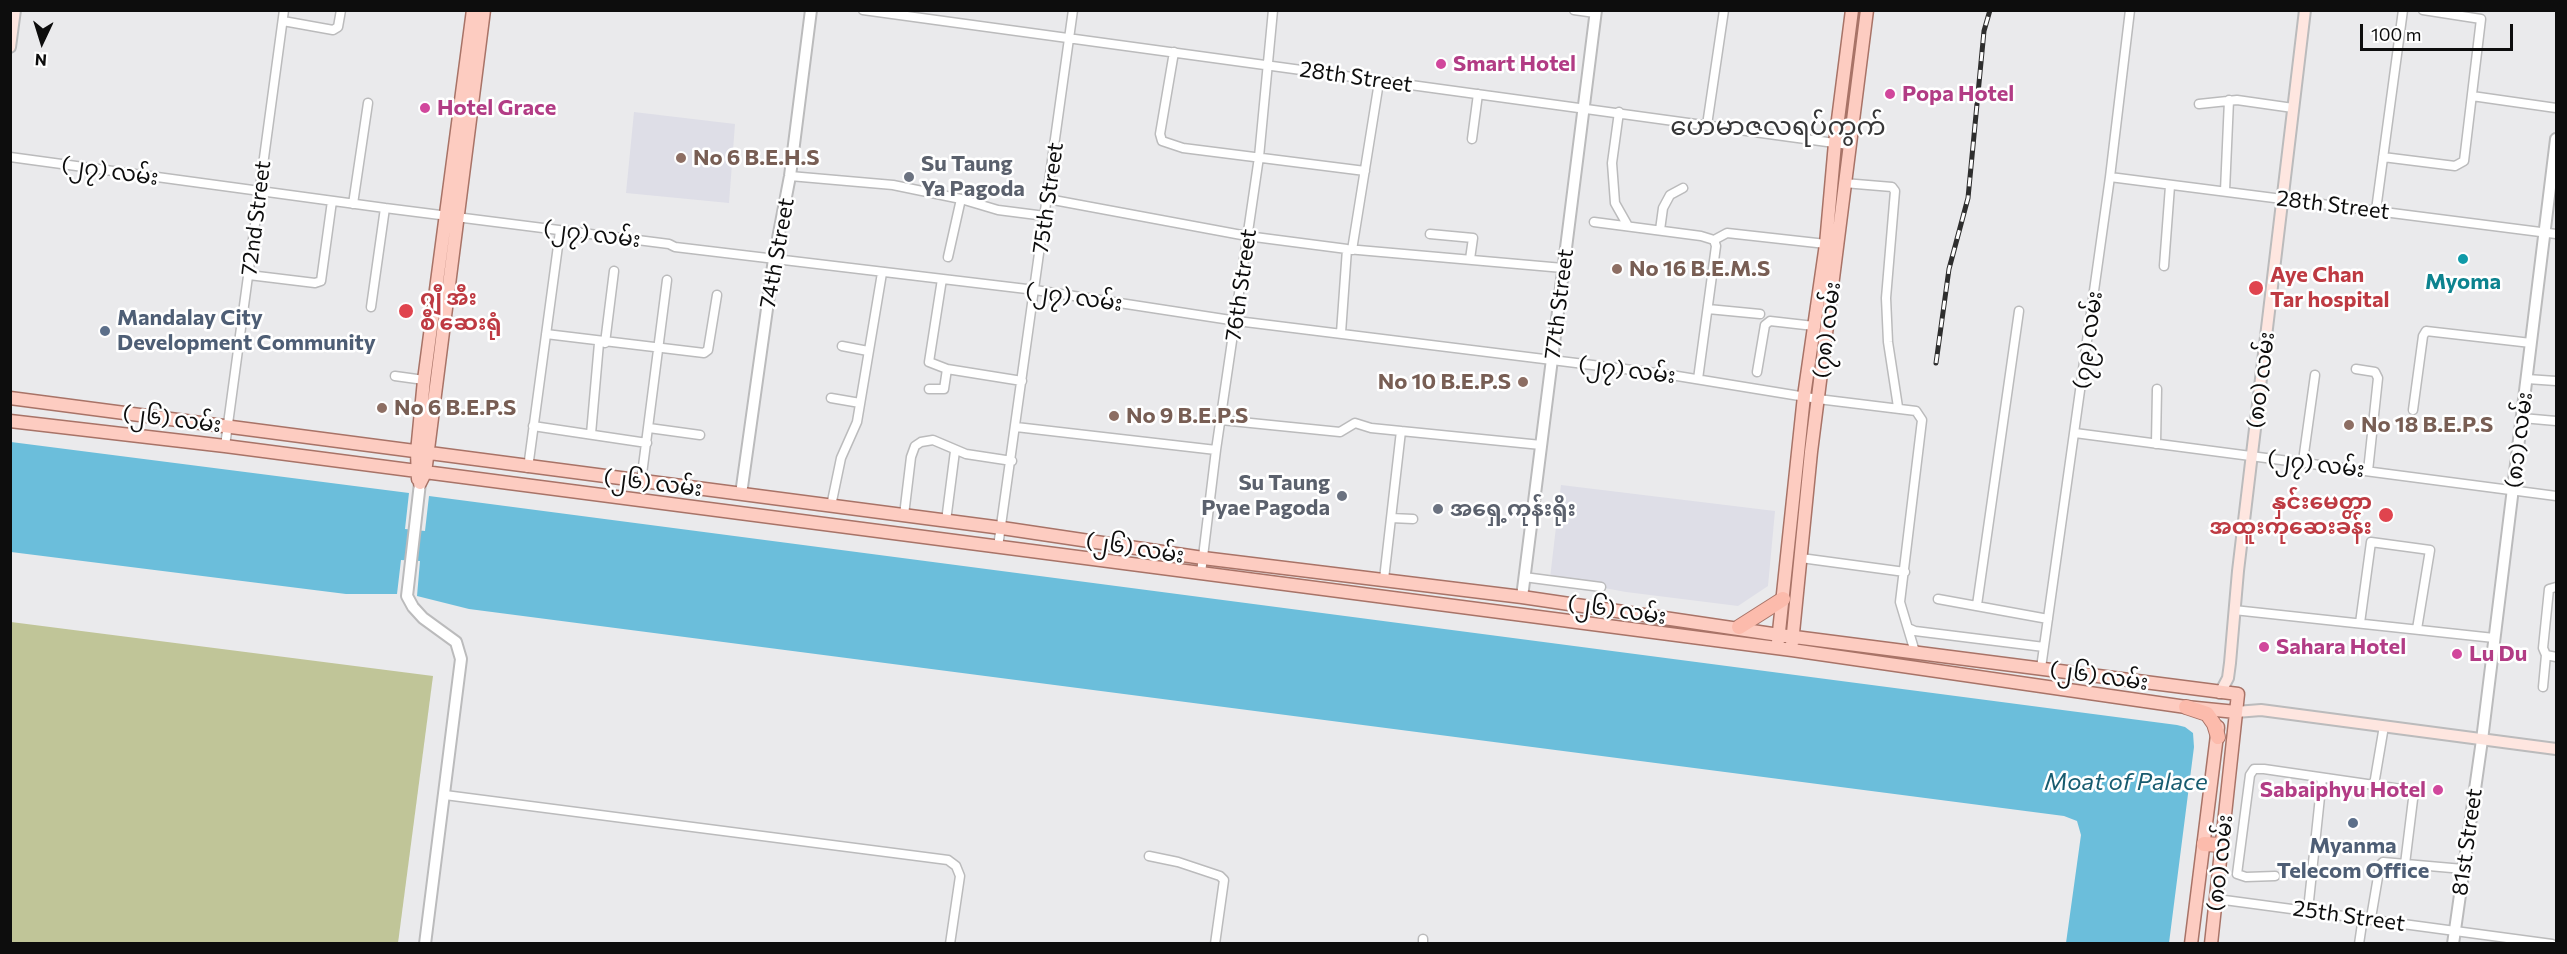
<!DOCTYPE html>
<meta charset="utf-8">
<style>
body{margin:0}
#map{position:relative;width:2567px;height:954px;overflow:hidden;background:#eaeaec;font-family:Commissioner,sans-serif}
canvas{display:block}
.frame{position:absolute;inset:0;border:12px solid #0d0d0d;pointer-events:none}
.north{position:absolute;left:12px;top:12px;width:60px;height:60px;-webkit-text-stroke:4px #fff;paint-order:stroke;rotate:184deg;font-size:16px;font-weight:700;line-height:24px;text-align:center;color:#0d0d0d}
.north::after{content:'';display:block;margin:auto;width:21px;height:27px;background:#0d0d0d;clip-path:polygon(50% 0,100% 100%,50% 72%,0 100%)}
.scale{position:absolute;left:2360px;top:24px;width:153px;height:27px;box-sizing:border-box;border:3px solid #0d0d0d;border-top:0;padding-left:8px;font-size:18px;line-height:21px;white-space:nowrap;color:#0d0d0d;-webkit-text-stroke:4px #fff;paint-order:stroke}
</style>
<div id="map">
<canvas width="2567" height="954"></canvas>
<div class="frame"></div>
<div class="north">N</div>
<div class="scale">100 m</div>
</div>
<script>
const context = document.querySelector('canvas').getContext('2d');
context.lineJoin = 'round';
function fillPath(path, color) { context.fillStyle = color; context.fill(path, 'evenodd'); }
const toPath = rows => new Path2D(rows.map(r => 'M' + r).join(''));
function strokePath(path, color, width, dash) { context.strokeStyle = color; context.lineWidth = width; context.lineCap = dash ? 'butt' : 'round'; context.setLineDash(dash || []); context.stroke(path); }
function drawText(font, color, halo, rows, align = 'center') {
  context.font = font + ' Commissioner,"Noto Sans Myanmar",sans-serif'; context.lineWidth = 5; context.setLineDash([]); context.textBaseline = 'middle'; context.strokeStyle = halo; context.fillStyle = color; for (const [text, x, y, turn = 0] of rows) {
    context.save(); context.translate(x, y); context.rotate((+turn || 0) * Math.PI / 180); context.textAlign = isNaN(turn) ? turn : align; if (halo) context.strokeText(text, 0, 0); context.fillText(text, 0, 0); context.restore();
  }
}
const built = toPath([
 [634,112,735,124,729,203,626,193],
 [1561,485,1775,511,1768,586,1738,606,1626,592,1550,578]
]);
const green = toPath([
 [11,622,433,676,398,943,11,943]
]);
const water = toPath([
 [11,442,409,493,405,529,425,531,429,496,2177,725,2185,727,2193,733,2194,747,2169,943,2066,943,2081,835,2077,821,2064,816,469,609,417,596,420,561,401,560,397,594,346,594,11,552]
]);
const minor = toPath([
 [863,10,1849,145],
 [1574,10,1595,13],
 [283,21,333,30,338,27,341,10],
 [1174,52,1160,134,1162,141,1183,148,1365,171],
 [2472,96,2556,108],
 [2199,104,2237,100,2293,108],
 [1619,112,1612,163,1615,203,1628,226],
 [1707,125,1724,10],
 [1472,139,1478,94],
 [10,157,385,208,669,244,675,247,1035,290,1237,321,1665,374,1818,399,1916,411,1922,420,1900,602,1915,652],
 [2383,157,2455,166,2464,161,2481,19,2423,10],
 [790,176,893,185,961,199,998,210,1045,216],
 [2110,177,2556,234],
 [1844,183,1892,187,1895,191,1886,298,1888,342,1898,407],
 [2225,191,2229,100],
 [1048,199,1247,236,1347,249,1563,268],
 [353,204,368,103],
 [2376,210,2403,10],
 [1594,222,1701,236,1714,240,1716,246,1698,379],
 [1660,230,1663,208,1670,195,1683,188],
 [1430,234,1473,238,1470,259],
 [1714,240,1727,233,1826,244],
 [1352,250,1379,82],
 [948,257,961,199],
 [2164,266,2170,186],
 [249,275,315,283,321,281,332,201],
 [942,279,929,362,947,369,1022,381],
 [371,307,385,208],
 [1708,309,1760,314],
 [1341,333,1347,249],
 [546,334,704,353,708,350,717,295],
 [605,343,614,271],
 [842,346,868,351],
 [2356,369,2375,372,2378,378,2368,471],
 [1757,372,1765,325,1770,321,1814,326],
 [395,376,424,380],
 [2527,379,2556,381],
 [929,389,944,389,947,369],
 [831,398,860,403],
 [2413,410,2423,336,2426,331,2531,343],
 [2522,418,2556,421],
 [1221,420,1340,432,1355,423,1371,428,1541,445],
 [533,426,647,443],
 [1016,427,1216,450],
 [649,428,700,435],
 [2075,433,2556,496],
 [591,434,599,343],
 [2156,444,2157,389],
 [225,446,284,10],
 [2303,461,2315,375],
 [528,468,560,231],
 [641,482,667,280],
 [831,506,841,458,857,422,882,273],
 [904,515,911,457,915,446,921,442,933,440,966,454,1012,461],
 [1391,518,1413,519],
 [946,521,955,451],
 [998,547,1073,10],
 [1801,558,1905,572],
 [1201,573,1216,450,1259,157,1273,10],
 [1524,577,1601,587],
 [1384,579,1401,431],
 [2556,587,2549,589,2543,648,2546,655,2556,657],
 [1938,599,2048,619],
 [1977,605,2019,311],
 [2234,610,2494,638],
 [2360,623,2371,542,2430,550,2417,629],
 [1908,628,1915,631,2044,647],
 [2041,668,2110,177,2130,10],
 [2543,687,2546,655],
 [2374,785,2414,791,2405,864],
 [445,795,948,860,956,866,960,876,950,944],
 [1149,856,1178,862,1220,876,1224,880,1215,944],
 [2275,876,2246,877,2237,874,2250,775,2254,769,2264,769,2374,785,2384,726],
 [2217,899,2552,944],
 [2308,910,2322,778],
 [2371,918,2380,865,2383,862,2463,869],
 [1423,944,1423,939],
 [2359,944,2363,917]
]);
const tertiary = toPath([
 [420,483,407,596,413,607,423,618,456,642,461,659,425,944],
 [741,494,774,259,790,176,811,10],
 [1522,597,1596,10],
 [2453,944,2482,740,2556,139]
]);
const secondary = toPath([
 [10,47,15,10],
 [2220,693,2228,678,2230,663,2238,571,2305,10],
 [2236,712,2261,710,2556,749]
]);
const primary = toPath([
 [10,398,1002,528,1203,558,1522,597,1779,635,2238,694,2211,944],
 [10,421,225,446,1792,650,2186,707,2236,712],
 [418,479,417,452,424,380,473,10],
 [420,483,425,473,484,10],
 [1778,641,1804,396,1826,244,1835,143,1852,10],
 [1792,643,1811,452,1867,10],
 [2191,944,2218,727]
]);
const trunk = toPath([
 [1739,627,1783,599],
 [2186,707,2207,714,2214,724,2218,737],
 [2204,844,2223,845]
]);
const rail = toPath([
 [1936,363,1949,269,1968,198,1984,31,1990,10]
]);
const markers = [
 [1441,64,6,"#d1479c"],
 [1890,94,6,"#d1479c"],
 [425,108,6,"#d1479c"],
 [681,158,6,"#8d6e63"],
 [909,177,6,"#6b7280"],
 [2463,259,6,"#0f9aa8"],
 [1617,269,6,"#8d6e63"],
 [2256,288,8,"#e0444e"],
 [406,311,8,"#e0444e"],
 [105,331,6,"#5c6f8a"],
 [1523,382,6,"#8d6e63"],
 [382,408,6,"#8d6e63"],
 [1114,416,6,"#8d6e63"],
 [2349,425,6,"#8d6e63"],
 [1342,496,6,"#6b7280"],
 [1438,509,6,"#6b7280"],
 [2386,515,8,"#e0444e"],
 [2264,647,6,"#d1479c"],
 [2457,654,6,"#d1479c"],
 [2438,790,6,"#d1479c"],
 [2353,823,6,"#5c6f8a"]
];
const hotelNames = [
 ["Smart Hotel",1453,64],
 ["Popa Hotel",1902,94],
 ["Hotel Grace",437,108],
 ["Sahara Hotel",2276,647],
 ["Lu Du",2469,654],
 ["Sabaiphyu Hotel",2426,790,"right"]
];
const streetNames = [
 ["28th Street",1356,77,8],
 ["(၂၇) လမ်း",110,171,8],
 ["75th Street",1048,198,-82],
 ["28th Street",2333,205,7],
 ["72nd Street",256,218,-83],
 ["(၂၇) လမ်း",592,234,7],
 ["74th Street",777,253,-80],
 ["76th Street",1241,285,-82],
 ["(၂၇) လမ်း",1074,297,8],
 ["77th Street",1559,304,-83],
 ["(၇၈) လမ်း",1827,330,-83],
 ["(၇၉) လမ်း",2088,340,-82],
 ["(၂၇) လမ်း",1627,370,7],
 ["(၈၀) လမ်း",2261,380,-83],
 ["(၂၆) လမ်း",172,419,7],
 ["(၈၁) လမ်း",2519,440,-83],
 ["(၂၇) လမ်း",2316,464,7],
 ["(၂၆) လမ်း",653,483,7],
 ["(၂၆) လမ်း",1135,548,9],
 ["(၂၆) လမ်း",1617,610,8],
 ["(၂၆) လမ်း",2099,676,8],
 ["81st Street",2467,842,-82],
 ["(၈၀) လမ်း",2220,863,-84],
 ["25th Street",2349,916,8]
];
const educationNames = [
 ["No 6 B.E.H.S",693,158],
 ["No 16 B.E.M.S",1629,269],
 ["No 10 B.E.P.S",1511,382,"right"],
 ["No 6 B.E.P.S",394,408],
 ["No 9 B.E.P.S",1126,416],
 ["No 18 B.E.P.S",2361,425]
];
const worshipNames = [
 ["Su Taung",921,164],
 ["Ya Pagoda",921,189],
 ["Su Taung",1330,483,"right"],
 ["Pyae Pagoda",1330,508,"right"],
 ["အရှေ့ကုန်းရိုး",1450,509]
];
const healthNames = [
 ["Aye Chan",2270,275],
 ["Tar hospital",2270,300],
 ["ဂျီ အီး",420,298],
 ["စီ ဆေးရုံ",420,323],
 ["နှင်းမေတ္တာ",2372,502,"right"],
 ["အထူးကုဆေးခန်း",2372,527,"right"]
];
const cultureNames = [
 ["Myoma",2463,282]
];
const serviceNames = [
 ["Mandalay City",117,318],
 ["Development Community",117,343],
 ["Myanma",2353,846,"center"],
 ["Telecom Office",2353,871,"center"]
];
const waterNames = [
 ["Moat of Palace",2126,782]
];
const quarterNames = [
 ["ဟေမာဇလရပ်ကွက်",1778,126]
];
fillPath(built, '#dedee7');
fillPath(green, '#c0c598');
fillPath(water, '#6bbedb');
strokePath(minor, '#bbbbbc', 11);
strokePath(tertiary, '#bbbbbc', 14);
strokePath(secondary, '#bbbbbc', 14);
strokePath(primary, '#a87367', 15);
strokePath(trunk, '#a87367', 16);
strokePath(minor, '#fff', 8);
strokePath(tertiary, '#fff', 10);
strokePath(secondary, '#fee6e0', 10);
strokePath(primary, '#fdccc1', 12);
strokePath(trunk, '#fcbbac', 14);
strokePath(rail, '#2e2e2e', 5);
strokePath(rail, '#fff', 3, [9]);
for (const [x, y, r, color] of markers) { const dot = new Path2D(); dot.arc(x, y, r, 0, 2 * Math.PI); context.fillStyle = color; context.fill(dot); strokePath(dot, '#fff', 2); }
drawText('bold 22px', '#b23c85', '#fff', hotelNames, 'left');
drawText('22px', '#0d0d0d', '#fff', streetNames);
drawText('bold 22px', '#785e54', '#fff', educationNames, 'left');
drawText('bold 22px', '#5b616d', '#fff', worshipNames, 'left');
drawText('bold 22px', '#be3a42', '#fff', healthNames, 'left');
drawText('bold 22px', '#0d838f', '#fff', cultureNames);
drawText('bold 22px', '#4e5e75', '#fff', serviceNames, 'left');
drawText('italic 24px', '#175b6f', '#fff', waterNames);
drawText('26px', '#373738', '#fff', quarterNames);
</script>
